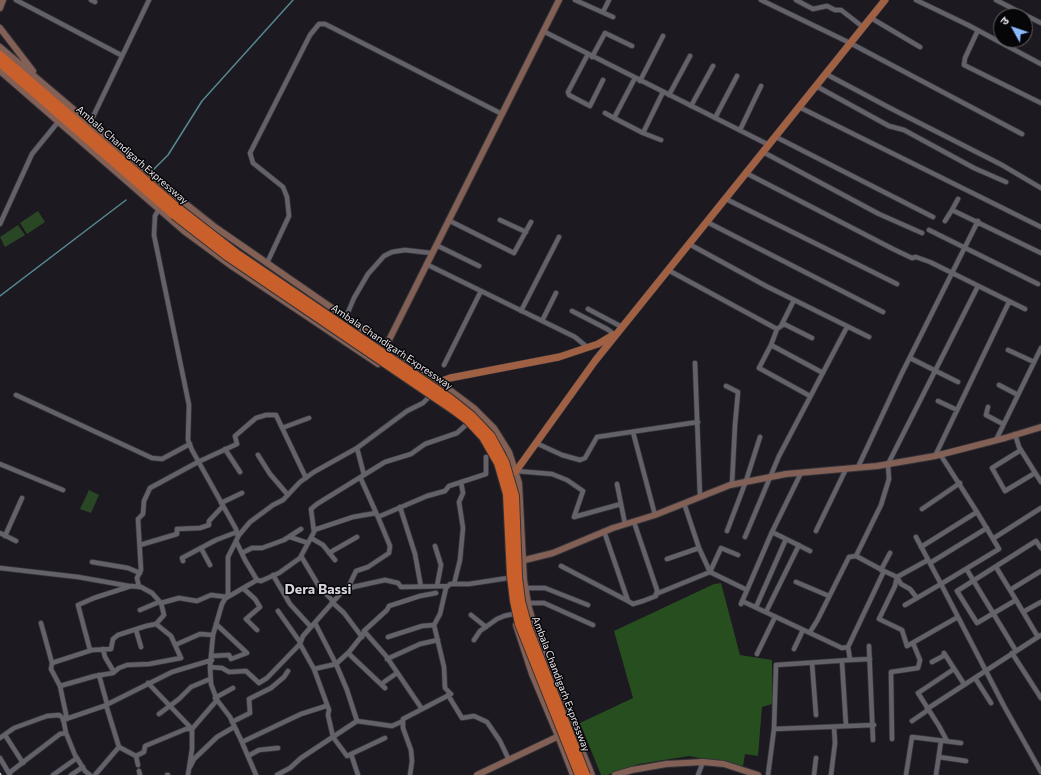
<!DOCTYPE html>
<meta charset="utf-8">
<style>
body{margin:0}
#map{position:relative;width:1041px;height:775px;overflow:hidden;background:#1c1920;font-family:Commissioner,"Noto Sans Devanagari",sans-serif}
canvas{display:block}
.north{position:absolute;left:993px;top:8px;width:40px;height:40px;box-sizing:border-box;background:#060508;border:1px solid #626064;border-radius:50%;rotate:310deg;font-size:11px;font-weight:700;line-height:16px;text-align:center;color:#ebe9ee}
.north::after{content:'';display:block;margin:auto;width:14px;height:18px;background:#8bbafc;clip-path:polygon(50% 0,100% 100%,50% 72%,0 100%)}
</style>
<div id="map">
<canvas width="1041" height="775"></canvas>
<div class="north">उ</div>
</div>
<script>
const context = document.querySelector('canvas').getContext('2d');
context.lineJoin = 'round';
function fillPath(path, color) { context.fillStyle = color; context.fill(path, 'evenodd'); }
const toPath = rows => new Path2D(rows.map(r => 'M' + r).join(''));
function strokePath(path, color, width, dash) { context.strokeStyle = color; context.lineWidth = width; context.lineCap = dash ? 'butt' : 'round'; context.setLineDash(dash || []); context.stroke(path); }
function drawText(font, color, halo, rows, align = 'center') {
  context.font = font + ' Commissioner,sans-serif'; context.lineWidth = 3; context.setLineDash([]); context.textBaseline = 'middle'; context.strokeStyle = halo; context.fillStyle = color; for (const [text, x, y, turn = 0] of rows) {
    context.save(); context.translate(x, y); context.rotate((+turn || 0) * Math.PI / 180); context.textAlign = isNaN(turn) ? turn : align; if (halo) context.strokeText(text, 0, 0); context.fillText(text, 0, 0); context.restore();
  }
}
const green = toPath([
 [38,211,45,222,27,234,20,223],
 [18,225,25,235,5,247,0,237],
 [89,490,99,495,91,513,80,509]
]);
const forest = toPath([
 [721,583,740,655,772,660,772,704,762,707,758,756,745,754,743,766,689,756,639,764,607,775,601,775,580,723,633,698,614,631,714,584]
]);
const stream = toPath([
 [151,172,168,155,202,101,293,0],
 [0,296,126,200]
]);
const street = toPath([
 [16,0,121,55],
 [91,0,95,2],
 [575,0,613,17],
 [761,0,850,43,1022,134],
 [796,0,813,9,827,6,835,10,841,10,863,27],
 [916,0,968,25,1041,64],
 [996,0,1041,23],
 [603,12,609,0],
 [871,18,920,47],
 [978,30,965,58,964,65,1041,103],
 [543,31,769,145],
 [588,54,568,92,569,95,590,106,603,80],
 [592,57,605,33,632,46],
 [826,74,890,108,1002,165,1041,188],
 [640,81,663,36],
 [816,86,889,126,904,130,974,168,1006,182],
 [669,95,690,56],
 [691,106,713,66],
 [799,107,1041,227],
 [605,113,614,118,635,78],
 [614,118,643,133],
 [715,118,737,76],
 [90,123,149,0],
 [740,130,761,86],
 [776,137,933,217],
 [661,140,643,133,663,92],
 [763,152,879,214,922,233],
 [746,173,893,249,912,258,916,257,930,262,1025,309],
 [726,199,897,284],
 [160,207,155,216,154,235,189,405,188,440,192,450,236,529,238,537],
 [952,210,958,199],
 [448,220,514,253,531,222],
 [500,220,526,232],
 [945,221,952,210,1041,253],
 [707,222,883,312],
 [0,224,32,154,58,122],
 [929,230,1038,284],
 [689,244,766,286,869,337],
 [436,245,479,266],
 [267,263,289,216,287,197,283,187,253,163,250,153,310,35,319,24,325,24,502,114],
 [426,264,575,337,587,347],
 [668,270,777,329,784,324,812,338],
 [588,309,622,327],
 [521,311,559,237],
 [572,311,607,329,614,334],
 [346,317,354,298,368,274,384,256,392,252,405,250,431,253],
 [542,321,556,293],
 [781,326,794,300],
 [777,329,771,345,823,373],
 [771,345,759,368,810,396],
 [1008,350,1034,362],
 [910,358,958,382],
 [695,363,700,497],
 [444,365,481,291],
 [999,385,1018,395],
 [726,386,738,392,735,425,732,484],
 [16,395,152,458,162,459,190,444],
 [938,401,957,410],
 [988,407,986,415,1003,424],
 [282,428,309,418],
 [633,432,655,515],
 [1015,434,1019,447,1041,482],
 [996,440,1041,348],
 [536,443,562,455,580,460,585,458,597,437,698,422],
 [357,448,364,475],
 [225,449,240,472],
 [1021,450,992,468,1005,491,1035,473],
 [258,455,270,474,288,495],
 [935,456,1009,302],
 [0,464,63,490],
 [858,467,901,375,978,221],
 [516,471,552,474,567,480,583,491,574,517,621,504],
 [361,479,378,517,427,496,445,491,449,486,486,474,486,457],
 [617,484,625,524],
 [221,503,242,493],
 [684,503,699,548,710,572,747,590],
 [400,507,415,554,421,587],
 [922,509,960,483],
 [314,530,353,517,376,513],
 [604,531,628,601,633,604,643,601,656,596,657,590,634,522],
 [727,531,746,481,760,437],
 [816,531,846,469],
 [772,532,810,551],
 [0,533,16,541],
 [5,536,22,498],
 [290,537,308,543],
 [745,537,779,456,847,327],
 [916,537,941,584,999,549,977,512],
 [311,538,323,545,335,560],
 [994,538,1041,508],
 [236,541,245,560,257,580],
 [140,545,177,534,177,529,200,528,209,525,209,521,223,506],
 [435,546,441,565,437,586],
 [921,547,977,512,940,454],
 [201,548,210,565],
 [242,553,252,548,262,548,284,540,301,529],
 [329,553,357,537],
 [301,556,320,588,333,601],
 [667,559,699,548],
 [183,561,182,558,216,540,237,532],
 [92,562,128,568,140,573],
 [930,563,987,528],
 [561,566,628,601],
 [996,567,1016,600],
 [0,568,78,577,129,586],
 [881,570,890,553],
 [967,570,1016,651],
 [884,571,897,577,928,560],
 [273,575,290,604,311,627],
 [796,582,829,596],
 [454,584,460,560,463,528,459,502,463,493,461,482],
 [139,587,137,578,141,570,138,519,143,514,144,501,150,488,198,462,237,444,235,436,256,418,266,415,276,415,306,478],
 [526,588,545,588,588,605],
 [244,589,255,599,260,607,246,619,257,630],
 [347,590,356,571,368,567,389,553,390,546,378,517],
 [1010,590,1041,571],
 [656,594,710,572,721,548,738,555],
 [226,598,257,580,261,581,279,573,300,558,314,532,311,509,317,504,385,462,411,454,425,444,457,433,467,424],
 [917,598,910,589,901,584,897,577,895,586,879,619,902,630,907,646,958,617],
 [742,601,842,648,848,647,849,653,850,660,776,665,774,729,768,775],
 [332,602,344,613,362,637],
 [161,603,179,598,197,601,211,595,227,597],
 [528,603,544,603,593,625],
 [741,604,772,532,801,473],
 [905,605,941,584,1004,706,1041,772],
 [756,607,786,539],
 [140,610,159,602],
 [278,611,300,642],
 [766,612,799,545],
 [1023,612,1041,602],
 [471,615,486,627],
 [41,623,52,663],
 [136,630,141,647],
 [365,632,349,652,336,664,314,669,329,710,328,715,333,737,347,756,385,738],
 [810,632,817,621,849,557,856,556,881,505,889,479,888,464,978,286],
 [388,637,422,626,434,625],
 [1038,637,1016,600,977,623,957,591,1036,541,1041,548],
 [474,640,480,631,497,619,504,616,513,614],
 [300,644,314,669],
 [175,645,200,634,213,635],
 [869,646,873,740],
 [848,647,884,571,856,556],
 [103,649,105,657,114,672],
 [794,649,803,630],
 [90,650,78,605,94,598,131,586,141,587,152,593,161,603,164,615,156,624],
 [348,653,385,688],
 [944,653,964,684],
 [1012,653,1041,698],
 [757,654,775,617],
 [211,656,229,655,231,659,247,653,216,624],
 [387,659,420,644,438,640],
 [850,660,870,659],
 [842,662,846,726],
 [932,662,945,655],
 [812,663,816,715],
 [210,667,222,668,229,672,246,671,259,683,267,678,300,644,303,636,341,593,353,587,385,580,398,583,401,587,448,586],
 [99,675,107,704],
 [975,678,991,703],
 [384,682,397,673],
 [148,683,192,729],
 [60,686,51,669,52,663,92,650,111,649,113,639,118,635,146,626,156,624,171,636,181,658,149,664,127,665,119,668,113,673,95,676,60,686,67,719],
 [448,695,462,718,474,716,487,722,500,741,509,760],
 [215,698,233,688],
 [106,705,119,747],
 [422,709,386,656,364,631,387,610,389,606,420,596,436,593],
 [927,709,1041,635],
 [159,714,179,699,191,687,210,679],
 [63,720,104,706,172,672,212,660],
 [357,721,392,726,403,721],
 [912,721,928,710],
 [232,722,250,713,249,699,271,688,284,677,288,671],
 [774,729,874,725],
 [5,735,23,763],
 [0,738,14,728,47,716,59,715,63,718,66,733,75,755,85,771,90,775],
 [892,739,891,672,918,668,920,660,913,643],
 [947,741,939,726,918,693,954,669],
 [242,742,301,714,326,706],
 [351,754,358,775],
 [248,756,259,750,278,748],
 [939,757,966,761],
 [0,758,10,775],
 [138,765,136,756,144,752,145,746,186,729,192,729],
 [190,767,194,759,217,737,234,727],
 [139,771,140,775],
 [9,773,60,734,66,733],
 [53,775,77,758],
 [71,775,83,767],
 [95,775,119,747,136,756],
 [167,775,168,775],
 [188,775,192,749,192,729,217,700],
 [256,775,241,740,230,717,217,700,211,684,210,667,213,635,222,604,228,594,228,557,239,535,250,522,273,505,283,500,300,482,314,472,357,448,407,411,423,403,429,397],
 [277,775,290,768,301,758,357,721,347,690,336,664,315,623],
 [410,775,412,761,411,750,403,728,403,719,451,694,445,688,444,667,434,625,440,614,446,588,450,584,469,584,508,578],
 [698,775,703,762],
 [814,775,816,758],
 [831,775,835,743,834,727],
 [906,775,912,737,961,743],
 [936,775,941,741]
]);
const secondary = toPath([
 [0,8,3,0],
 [0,28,33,71],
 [0,47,176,196,215,227,439,382,475,409,494,428,509,452,519,483,524,580,529,608,542,651,592,775],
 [0,71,184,231,233,267,378,364],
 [386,346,559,0],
 [521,561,553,553,613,528,655,515,730,485,786,474,877,466,935,456,1005,438,1041,427],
 [516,625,532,674,558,736,573,775],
 [477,775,561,735],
 [615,775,632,770,666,764,703,762,724,764,758,775]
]);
const primary = toPath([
 [432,391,439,382,450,378,559,357,598,344,613,335],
 [505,476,516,471,595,361,885,0]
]);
const highway = toPath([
 [0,55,178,208],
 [0,63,174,215]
]);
const rail = toPath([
 [0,773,1,775]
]);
const highwayBridge = toPath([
 [178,208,236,253,451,399,471,415,491,436,505,462,515,496,518,577,521,601,528,627,586,775],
 [174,215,228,257,455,411,467,420,483,437,498,463,507,494,511,576,514,601,519,624,579,775]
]);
const streetNames = [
 ["Ambala Chandigarh Expressway",132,155,41],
 ["Ambala Chandigarh Expressway",392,347,34],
 ["Ambala Chandigarh Expressway",561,684,69]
];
const districtNames = [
 ["Dera Bassi",318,589]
];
fillPath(green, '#2a4725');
fillPath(forest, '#274e1f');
strokePath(stream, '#558890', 1.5);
strokePath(street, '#343338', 6);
strokePath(secondary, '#343338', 8);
strokePath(primary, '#343338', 8);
strokePath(highway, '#343338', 10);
strokePath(street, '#636169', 4.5);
strokePath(secondary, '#826056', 6);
strokePath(primary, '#a06044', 7);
strokePath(highway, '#c95f2b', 8);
strokePath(rail, '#c8c6cb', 1.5, [5, 5]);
strokePath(highwayBridge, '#343338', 10, []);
strokePath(highwayBridge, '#c95f2b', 8);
drawText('10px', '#ebe9ee', '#060508', streetNames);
drawText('bold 14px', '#d7d4de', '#060508', districtNames);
</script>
